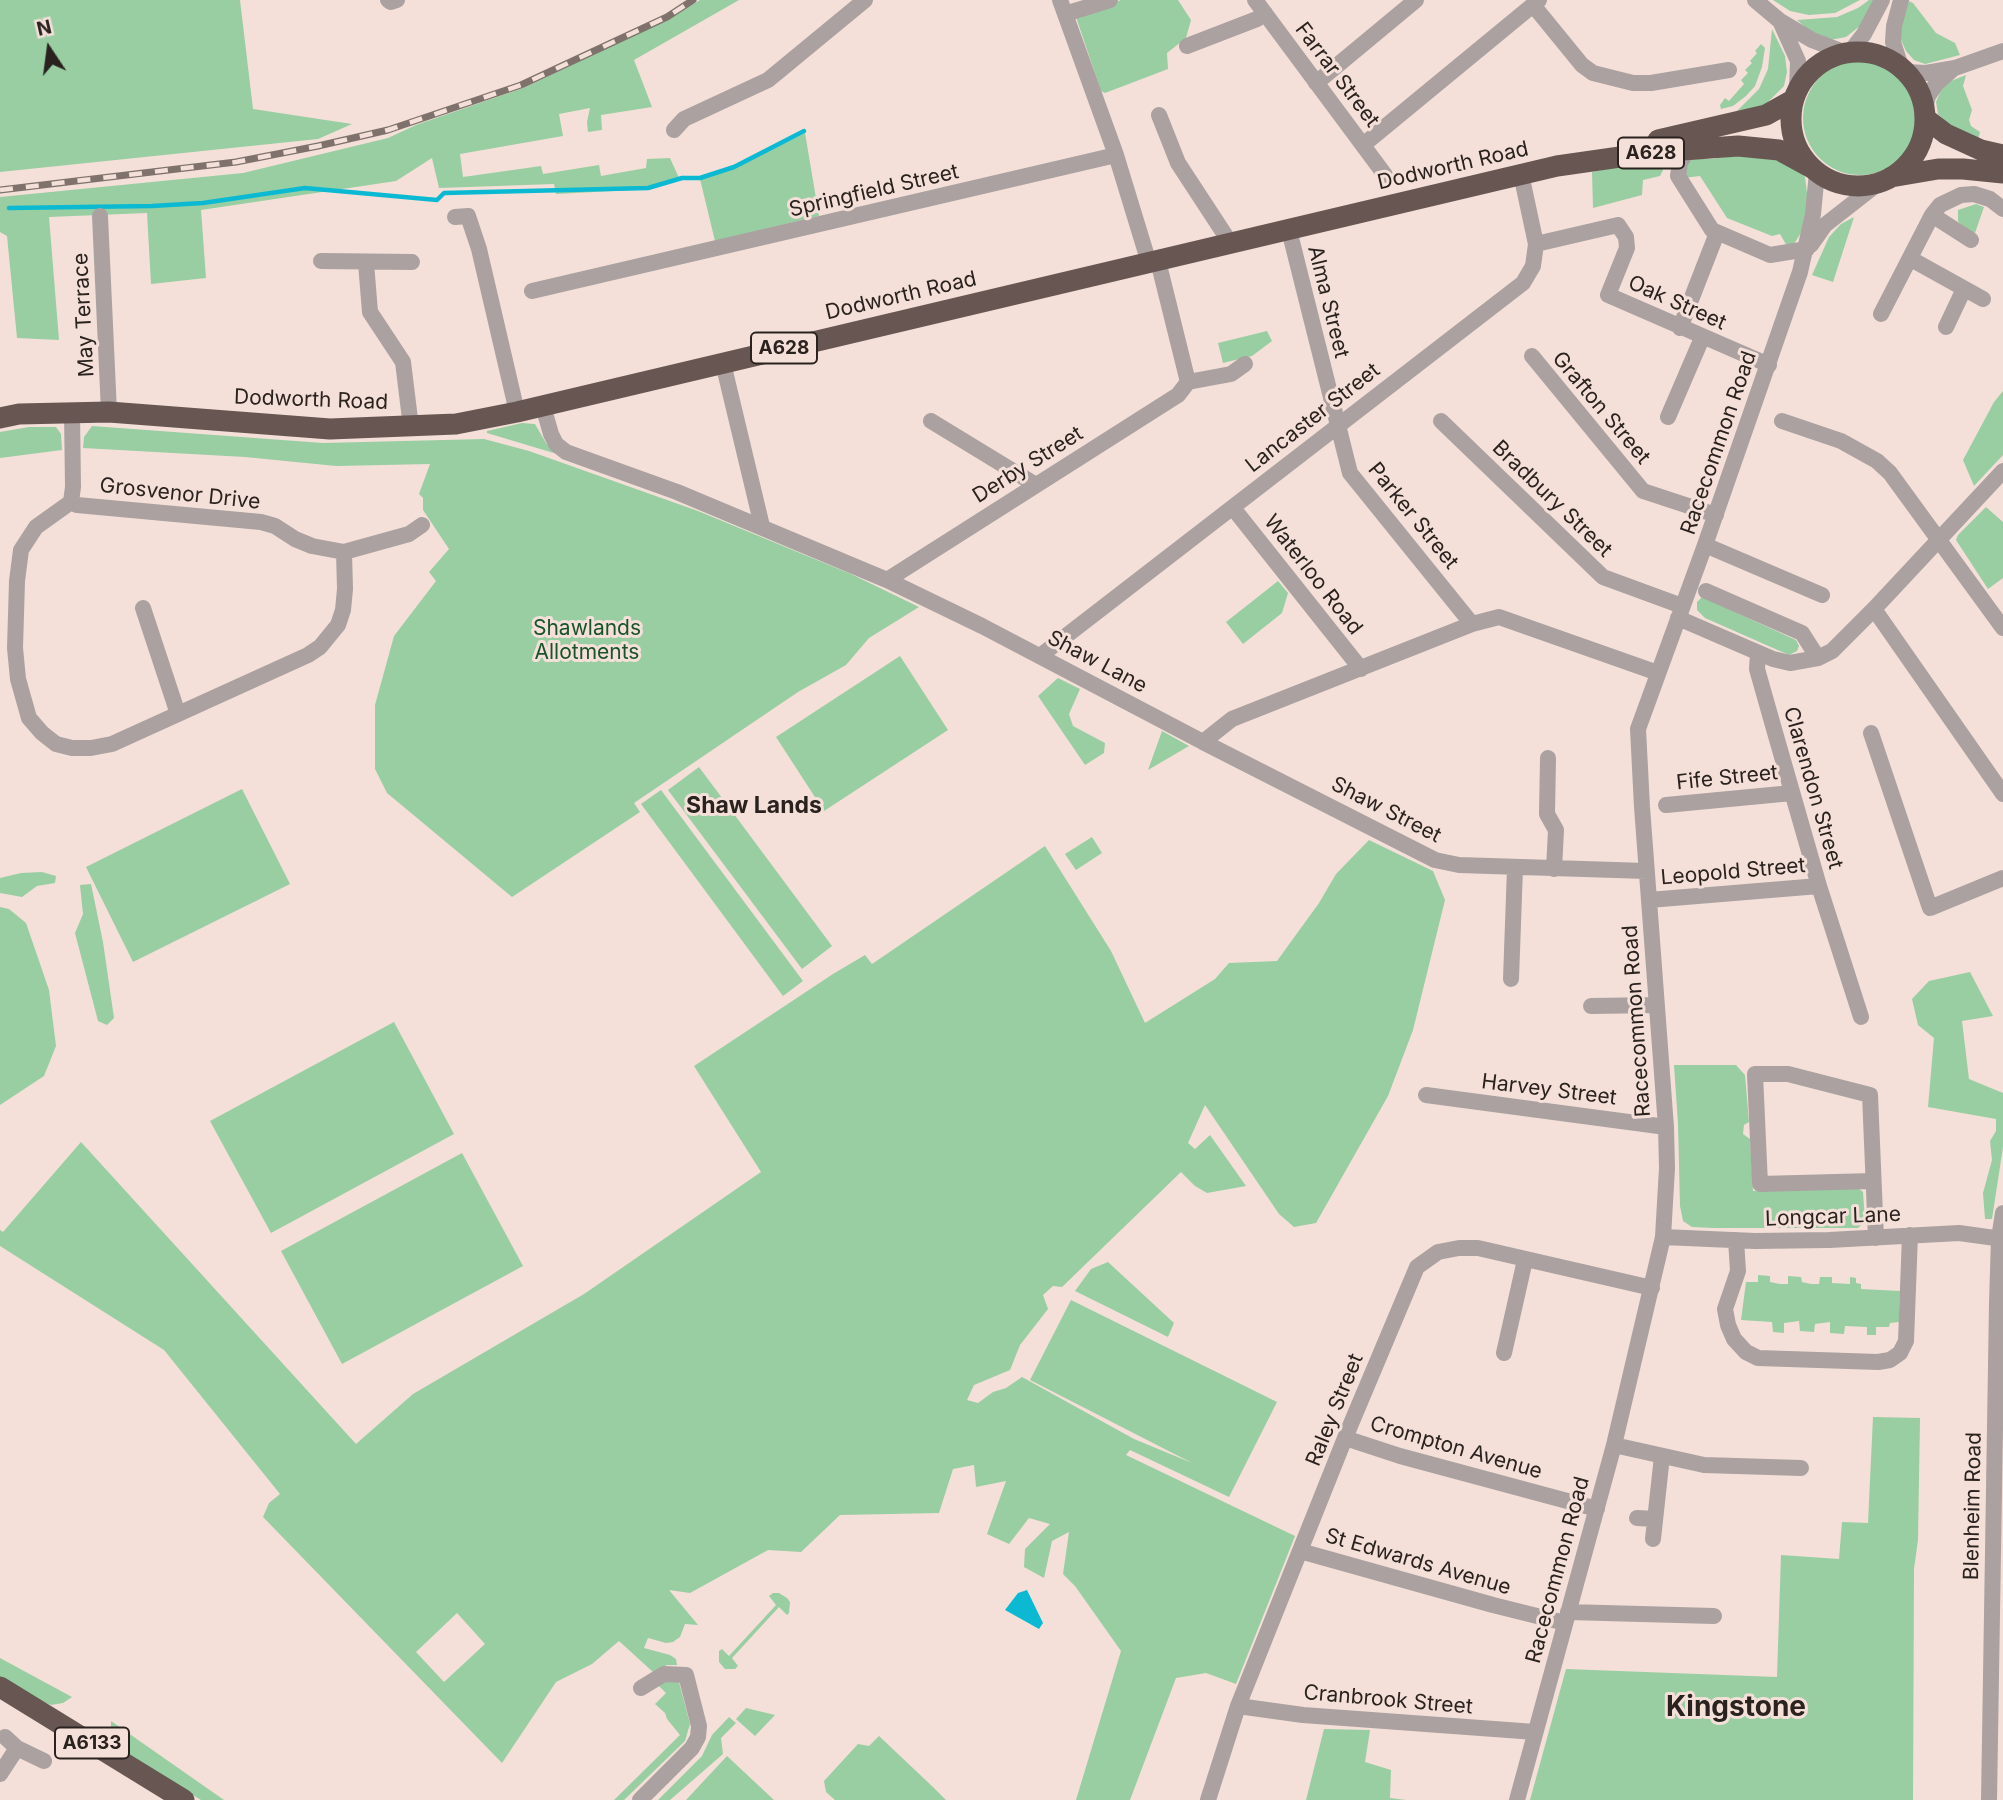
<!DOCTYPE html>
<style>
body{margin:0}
#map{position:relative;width:2003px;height:1800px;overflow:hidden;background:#f4e0d8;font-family:Inter,sans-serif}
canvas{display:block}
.north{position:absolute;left:14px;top:14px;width:70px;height:70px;-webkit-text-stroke:5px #f4e0d8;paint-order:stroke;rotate:347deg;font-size:19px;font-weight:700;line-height:28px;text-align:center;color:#2a221f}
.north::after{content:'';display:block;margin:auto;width:24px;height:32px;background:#2a221f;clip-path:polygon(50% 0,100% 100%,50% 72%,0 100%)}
</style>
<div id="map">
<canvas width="2003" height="1800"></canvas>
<div class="north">N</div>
</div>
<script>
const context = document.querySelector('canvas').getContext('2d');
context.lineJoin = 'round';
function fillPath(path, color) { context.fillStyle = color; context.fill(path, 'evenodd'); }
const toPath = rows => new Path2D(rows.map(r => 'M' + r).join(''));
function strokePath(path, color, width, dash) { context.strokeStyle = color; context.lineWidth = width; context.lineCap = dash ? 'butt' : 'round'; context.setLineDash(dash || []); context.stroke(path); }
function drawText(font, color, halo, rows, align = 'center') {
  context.font = font + ' Inter,sans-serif'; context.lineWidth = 6; context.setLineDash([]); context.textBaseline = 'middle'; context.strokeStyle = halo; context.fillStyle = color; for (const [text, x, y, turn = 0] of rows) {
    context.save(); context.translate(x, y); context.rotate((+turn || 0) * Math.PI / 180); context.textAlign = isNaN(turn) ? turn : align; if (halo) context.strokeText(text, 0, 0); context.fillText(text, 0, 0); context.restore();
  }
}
const green = toPath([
 [0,0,240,0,253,109,352,124,318,139,0,172],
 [700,0,739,0,634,60,652,107,601,115,602,130,588,132,587,122,590,108,559,114,563,136,460,154,463,177,541,166,543,174,599,165,601,176,646,168,647,159,670,158,679,178,652,189,556,194,554,184,439,188,432,158,396,181,201,210,206,278,151,284,147,213,49,217,59,340,17,338,7,236,0,232,0,197,243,173,388,138,416,125,523,88,669,19],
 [1121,0,1178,0,1191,20,1186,38,1167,53,1168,69,1105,93,1101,91,1076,17],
 [1773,0,1860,0,1835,13,1809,15,1790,11],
 [1869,0,1874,0,1860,26,1846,37,1830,40,1811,32,1797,20,1837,17,1858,8],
 [1909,1,1913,3,1936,33,1955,43,1960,55,1925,64,1914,60,1906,51,1901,40,1901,24],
 [1772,29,1785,56,1787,72,1784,86,1765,105,1736,112,1759,89,1768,69],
 [1761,44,1765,48,1762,67,1755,86,1746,96,1733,106,1721,109,1720,105,1725,98,1729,101,1744,84,1741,80,1748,73,1745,70,1752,63,1750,61,1757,53,1755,51],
 '1803 118a57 57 0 1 1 114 0a57 57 0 1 1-114 0Z',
 [1966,75,1963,86,1972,110,1969,120,1971,126,1980,132,1978,140,1947,123,1938,114,1936,102,1941,90,1951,81],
 [805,133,819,216,715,241,700,179,734,168],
 [1759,150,1787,158,1805,177,1808,201,1802,231,1794,244,1787,246,1780,234,1772,236,1727,218,1700,176,1683,178,1687,159,1713,159],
 [1647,160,1659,163,1663,170,1660,176,1643,180,1642,195,1593,208,1592,172],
 [1976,204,1984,207,1975,233,1965,230,1958,221,1958,210],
 [1854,217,1833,282,1812,275,1829,237,1841,224],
 [1267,331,1272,341,1252,356,1223,363,1218,343],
 [2003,391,2003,455,1974,486,1963,460,1994,402],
 [522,423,535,424,546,443,557,454,487,433,487,431],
 [92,426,323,443,484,439,529,451,698,511,851,574,919,607,869,638,846,665,798,692,634,803,640,812,512,897,387,793,375,769,375,705,394,636,436,581,429,572,449,549,423,510,423,498,419,494,430,464,336,466,245,457,83,448,84,437],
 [29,427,56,427,61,434,62,450,0,458,0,432],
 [1986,507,2003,522,2003,578,1988,589,1956,540,1958,535],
 [1278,581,1288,593,1282,613,1243,644,1226,622],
 [1702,597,1796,640,1799,646,1797,651,1789,655,1705,618,1697,610,1697,602],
 [900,656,948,730,824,811,776,737],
 [1058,678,1080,689,1069,714,1073,726,1105,743,1104,753,1085,765,1038,696],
 [1162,731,1189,746,1148,770],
 [699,767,832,946,802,969,668,790],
 [242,789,290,884,133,962,86,867],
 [661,790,803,981,783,996,641,804],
 [1092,837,1102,853,1076,870,1065,854],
 [1369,840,1433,871,1445,900,1413,1030,1388,1096,1316,1223,1294,1227,1279,1214,1205,1105,1188,1143,1195,1149,1210,1135,1246,1186,1207,1193,1195,1186,1181,1172,1062,1287,1053,1286,1043,1295,1048,1309,1020,1345,1010,1370,974,1385,967,1400,978,1403,993,1392,1006,1388,1022,1377,1134,1439,1192,1463,1030,1380,1071,1300,1277,1402,1229,1497,1130,1450,1126,1455,1295,1536,1236,1684,1206,1673,1176,1678,1130,1800,1076,1800,1121,1651,1075,1586,1063,1574,1069,1532,1052,1541,1044,1578,1024,1567,1025,1549,1050,1524,1029,1518,1009,1544,987,1534,1006,1481,976,1487,974,1465,953,1469,939,1513,840,1515,801,1552,768,1550,690,1593,669,1590,698,1625,685,1624,680,1637,673,1642,666,1643,648,1638,644,1648,670,1655,676,1659,677,1665,667,1665,653,1672,619,1641,592,1664,556,1682,502,1763,263,1517,269,1503,280,1494,164,1350,0,1246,0,1230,3,1232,81,1142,356,1444,413,1394,584,1294,761,1172,694,1066,833,974,865,955,872,964,1045,846,1111,951,1145,1023,1215,979,1229,963,1277,961,1319,903,1336,874],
 [457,1613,485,1644,444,1682,416,1652],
 [42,872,56,876,55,883,37,886,22,897,0,893,0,878,21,873],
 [91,884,103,942,114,1018,107,1025,98,1021,75,933,83,914,80,885],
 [0,907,9,909,26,923,49,990,56,1046,44,1076,0,1105],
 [1970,972,1993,1016,1962,1021,1969,1079,2003,1093,2003,1147,1992,1219,1985,1219,1983,1193,1992,1160,1990,1141,1996,1131,1996,1119,1928,1107,1934,1038,1918,1025,1912,999,1929,981],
 [394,1022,454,1134,271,1233,210,1121],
 [1674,1065,1736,1065,1745,1075,1749,1122,1744,1125,1743,1134,1750,1139,1753,1191,1858,1188,1863,1192,1865,1221,1858,1228,1714,1228,1692,1227,1683,1221,1680,1206,1678,1124],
 [462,1153,523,1266,342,1364,281,1251],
 [1108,1262,1174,1323,1168,1337,1075,1291,1091,1269],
 [1758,1275,1770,1276,1770,1282,1780,1284,1788,1284,1788,1276,1801,1277,1802,1282,1811,1284,1819,1284,1820,1277,1832,1277,1832,1283,1850,1284,1850,1277,1856,1278,1856,1283,1861,1284,1861,1289,1900,1291,1899,1322,1890,1323,1889,1327,1876,1327,1876,1335,1867,1335,1867,1327,1845,1326,1844,1334,1830,1333,1830,1322,1815,1324,1814,1332,1800,1331,1799,1321,1784,1323,1784,1333,1773,1332,1772,1322,1741,1320,1746,1282,1758,1282],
 [1873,1417,1920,1418,1918,1540,1914,1569,1913,1800,1530,1800,1566,1669,1777,1677,1781,1555,1839,1559,1842,1522,1868,1523],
 [773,1593,779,1593,787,1598,790,1602,789,1613,787,1615,779,1607,732,1658,738,1666,735,1669,725,1669,719,1662,719,1651,722,1649,729,1656,776,1605,769,1596],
 [0,1658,72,1697,63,1703,51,1705,41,1701,0,1678],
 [664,1679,679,1682,690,1724,685,1741,624,1800,614,1800,680,1735,667,1719,665,1713,655,1704,666,1693,657,1684],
 [746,1708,775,1715,755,1736,736,1719],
 [729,1717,736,1723,721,1738,723,1754,670,1800,658,1800,702,1756,712,1735],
 [111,1721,224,1800,201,1800,117,1749,111,1735],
 [1324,1729,1370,1730,1365,1762,1391,1770,1390,1798,1406,1800,1306,1800],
 [879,1736,934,1788,946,1800,835,1800,826,1792,824,1781,858,1744,869,1746],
 [727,1756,774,1800,686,1800]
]);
const water = toPath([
 [1027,1590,1043,1623,1039,1629,1005,1610,1018,1593]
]);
const stream = toPath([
 [9,208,152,206,203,203,305,188,437,200,444,193,648,188,682,178,700,178,734,167,804,131]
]);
const minor = toPath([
 [388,0,391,2,397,0],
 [1060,0,1116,155],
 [1255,0,1385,175],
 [1755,0,1780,21,1812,40,1846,53],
 [1533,5,1582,65,1593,73,1633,83,1651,83,1729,70],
 [1065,14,1110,0],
 [1780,21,1798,61,1797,89],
 [1187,46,1257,19,1265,13],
 [1850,52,1864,34,1882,0],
 [1901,67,1893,42,1894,26,1901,0],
 [1906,72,1926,73,1955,68,2003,51],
 [1316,83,1416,0],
 [1924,112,1928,96,1936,84,1953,69],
 [1159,115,1178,163,1231,244],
 [674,130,684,119,768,80,865,0],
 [1363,145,1539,0],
 [1689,148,1680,163,1678,176,1712,230,1770,255,1807,249],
 [1932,215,1971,240],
 [100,216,109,412],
 [455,217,468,216,479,249,517,412],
 [1289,230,1350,473,1472,624],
 [1536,244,1618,225,1626,237,1627,248,1608,295,1769,365],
 [1811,245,1825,225,1880,182],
 [1911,259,1983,299],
 [321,261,412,262],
 [1158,261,1188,382],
 [366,263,370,312,403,362,411,427],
 [532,291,1116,155,1149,263],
 [1881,314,1932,215,1940,205,1961,195,1974,194,1990,199,2003,209],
 [1946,327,1964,289],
 [1680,328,1717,233],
 [1532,356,1643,491,1716,515],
 [723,363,762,526],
 [1188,382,1231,374,1245,364],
 [543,406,551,434,556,444,566,452,677,492,887,580,982,626,1203,742,1232,719,1472,624,1499,617,1658,673],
 [72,412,73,487,71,502,77,505,261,522,275,526,295,539,312,546,344,552,409,534,422,525],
 [1668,417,1702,338],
 [931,421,1036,485],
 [1441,421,1603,577,1682,606],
 [1782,421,1841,441,1877,461,1890,473,2003,628],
 [71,502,36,527,21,550,17,581,15,648,18,679,29,718,42,733,56,744,72,748,91,748,112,744,308,655,320,647,338,625,343,610,345,589,344,552],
 [1233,508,1361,669],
 [1705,545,1822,595],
 [887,580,1178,395,1188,382],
 [1706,591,1802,633,1818,658],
 [143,608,178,714],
 [1874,609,2003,794],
 [1678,618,1773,659,1790,663,1818,658,1832,651,1874,609,2003,471],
 [1758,653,1757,669,1774,729,1819,886,1861,1017],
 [1040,656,1523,283,1533,266,1536,244,1521,174],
 [1871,733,1930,908,2003,878],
 [1203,742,1435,860,1459,865,1646,871],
 [1548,758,1547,814,1556,830,1554,869],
 [1666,805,1792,793],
 [1649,900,1819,886],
 [1511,979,1515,868],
 [1591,1006,1657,1005],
 [1426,1095,1666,1127],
 [1873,1181,1760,1184,1755,1074,1788,1074,1870,1095,1876,1238],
 [1663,1237,1755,1241,1829,1240,1959,1233,2003,1239],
 [1736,1240,1738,1271,1725,1309,1728,1325,1734,1339,1746,1352,1758,1358,1878,1362,1890,1360,1900,1353,1906,1341,1910,1235],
 [1504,1353,1525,1260],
 [1345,1438,1400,1456,1597,1509],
 [1614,1445,1704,1465,1801,1468],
 [1637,1518,1655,1519],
 [1653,1539,1662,1456],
 [1300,1551,1493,1605,1565,1623],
 [1568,1612,1714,1616],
 [1238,1706,1303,1715,1535,1732],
 [5,1737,17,1748,44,1761],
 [0,1774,17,1748],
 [640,1800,692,1748,698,1737,699,1726,686,1675,664,1674,641,1688],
 [1208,1800,1238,1706,1345,1438,1417,1267,1438,1252,1459,1248,1478,1248,1652,1288],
 [1517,1800,1614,1445,1663,1237,1667,1168,1666,1127,1642,807,1638,729,1705,545,1800,272,1813,214,1817,172],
 [1989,1800,1997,1303,1999,1238,2003,1213]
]);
const highway = toPath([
 '1791 119a67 67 0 1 1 134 0a67 67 0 1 1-134 0Z',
 [1925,118,1946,134,1981,150,2003,155],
 [1658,140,1766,115,1793,100],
 [1891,177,1938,169,1963,169,2003,173],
 [0,418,19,414,109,412,330,429,456,424,517,412,1557,166,1655,152,1738,146,1779,150,1812,168],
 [0,1687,184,1800]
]);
const rail = toPath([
 [0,190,236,162,318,146,388,130,521,85,667,17,693,0]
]);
const shields = [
 [1651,153,66],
 [784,348,66],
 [92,1743,74]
];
const shieldNames = [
 ["A628",1651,153],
 ["A628",784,348],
 ["A6133",92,1743]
];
const streetNames = [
 ["Farrar Street",1337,75,53],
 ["Dodworth Road",1453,166,-13],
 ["Springfield Street",874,191,-13],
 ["Dodworth Road",901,296,-13],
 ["Alma Street",1328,302,76],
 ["Oak Street",1677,303,24],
 ["May Terrace",84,315,-93],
 ["Dodworth Road",311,400,2],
 ["Grafton Street",1601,408,50],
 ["Lancaster Street",1313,418,-38],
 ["Racecommon Road",1719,443,-71],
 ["Derby Street",1028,465,-32],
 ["Grosvenor Drive",180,494,6],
 ["Bradbury Street",1552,499,44],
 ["Parker Street",1413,516,51],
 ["Waterloo Road",1313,575,52],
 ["Shaw Lane",1097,662,28],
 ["Fife Street",1727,778,-6],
 ["Clarendon Street",1813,788,74],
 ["Shaw Street",1386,810,27],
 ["Leopold Street",1733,872,-5],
 ["Racecommon Road",1637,1021,-94],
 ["Harvey Street",1549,1090,7],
 ["Longcar Lane",1833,1217,-2],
 ["Raley Street",1335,1410,-68],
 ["Crompton Avenue",1456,1448,16],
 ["Blenheim Road",1973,1506,-89],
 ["St Edwards Avenue",1418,1562,16],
 ["Racecommon Road",1558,1570,-75],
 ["Cranbrook Street",1388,1700,5]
];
const parkNames = [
 ["Shawlands",587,629],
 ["Allotments",587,653]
];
const neighbourhoodNames = [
 ["Shaw Lands",754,806]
];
const districtNames = [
 ["Kingstone",1736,1708]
];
fillPath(green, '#98cea2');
fillPath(water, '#0bbad2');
strokePath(stream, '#0bbad2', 4.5);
strokePath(minor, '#aba1a0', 16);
strokePath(highway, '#685653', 21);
strokePath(rail, '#7f726d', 7);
strokePath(rail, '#f4e0d8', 4.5, [13]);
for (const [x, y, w] of shields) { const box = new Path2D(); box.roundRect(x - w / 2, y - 15.5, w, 31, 5); context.fillStyle = '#f4e0d8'; context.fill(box); strokePath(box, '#2a221f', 2); }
drawText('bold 19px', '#2a221f', null, shieldNames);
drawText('21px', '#2a221f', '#f4e0d8', streetNames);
drawText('21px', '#18542a', '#f4e0d8', parkNames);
drawText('bold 23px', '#2a221f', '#f4e0d8', neighbourhoodNames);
drawText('bold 28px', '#2a221f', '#f4e0d8', districtNames);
</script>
